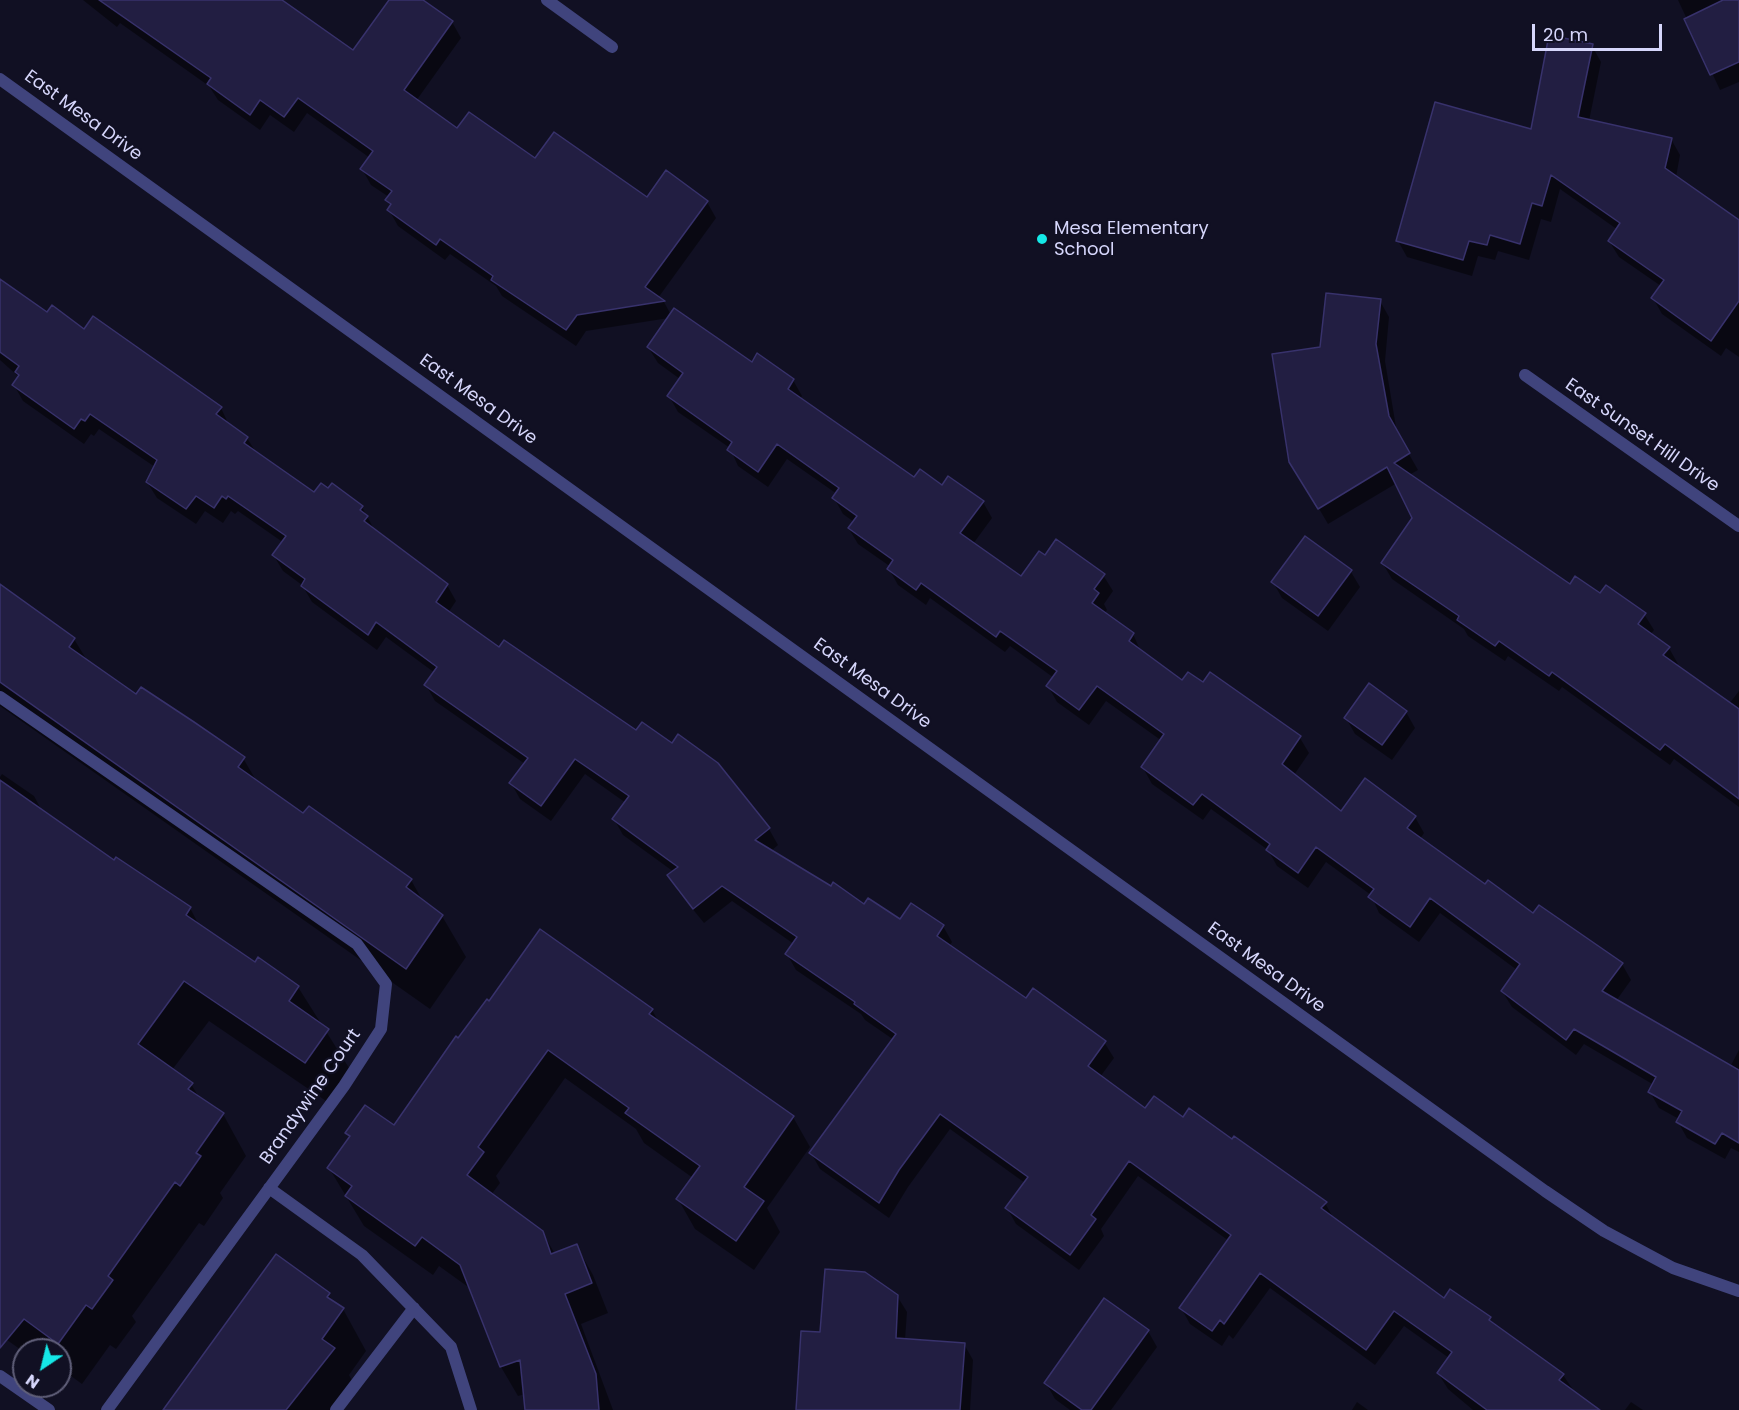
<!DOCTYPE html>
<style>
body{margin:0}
#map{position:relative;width:1739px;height:1410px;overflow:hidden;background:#111023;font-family:Poppins,sans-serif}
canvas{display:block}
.north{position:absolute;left:12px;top:1338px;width:60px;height:60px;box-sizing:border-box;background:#111023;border:2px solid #605f79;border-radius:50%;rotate:215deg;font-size:16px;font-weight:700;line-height:24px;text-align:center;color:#d6d6fb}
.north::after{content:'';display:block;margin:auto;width:21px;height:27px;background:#15e8e7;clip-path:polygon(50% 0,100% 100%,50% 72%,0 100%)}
.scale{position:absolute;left:1532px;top:24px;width:130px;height:27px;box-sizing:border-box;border:3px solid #d6d6fb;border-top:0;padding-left:8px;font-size:18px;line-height:21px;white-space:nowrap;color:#d6d6fb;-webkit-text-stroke:4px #111023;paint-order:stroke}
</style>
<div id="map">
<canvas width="1739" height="1410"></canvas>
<div class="north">N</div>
<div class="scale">20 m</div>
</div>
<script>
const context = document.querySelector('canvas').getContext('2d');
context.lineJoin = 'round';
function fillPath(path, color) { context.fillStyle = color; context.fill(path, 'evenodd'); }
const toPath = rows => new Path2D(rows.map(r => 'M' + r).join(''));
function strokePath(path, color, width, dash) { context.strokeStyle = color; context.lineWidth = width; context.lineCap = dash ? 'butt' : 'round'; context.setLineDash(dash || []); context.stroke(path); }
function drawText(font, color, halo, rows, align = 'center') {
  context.font = font + ' Poppins,sans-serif'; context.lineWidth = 4.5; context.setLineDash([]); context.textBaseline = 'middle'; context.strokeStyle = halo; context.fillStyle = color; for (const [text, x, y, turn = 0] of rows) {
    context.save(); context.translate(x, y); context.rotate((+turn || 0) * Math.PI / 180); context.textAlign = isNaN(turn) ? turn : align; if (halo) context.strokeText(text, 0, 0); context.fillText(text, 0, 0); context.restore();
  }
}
const shadow = toPath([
 [83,0,279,0,353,52,391,0,421,0,452,22,461,38,416,101,457,130,535,160,647,199,707,202,716,218,658,298,664,302,671,315,752,364,793,380,802,396,800,399,914,479,983,502,992,518,973,544,1022,578,1045,557,1103,575,1113,591,1104,604,1107,610,1104,614,1133,634,1141,652,1183,682,1300,738,1309,753,1294,775,1341,813,1415,817,1424,833,1420,839,1485,886,1622,964,1631,980,1616,1001,1730,1067,1739,1050,1739,1152,1731,1148,1725,1159,1687,1138,1678,1122,1679,1119,1659,1108,1650,1092,1654,1085,1584,1044,1576,1055,1512,1007,1502,991,1517,970,1440,913,1419,942,1379,913,1371,895,1326,862,1308,888,1277,866,1268,850,1211,809,1203,820,1152,784,1143,768,1162,741,1106,701,1089,725,1057,702,1048,686,1054,678,1010,646,1005,652,930,598,926,605,898,585,889,569,891,567,858,544,849,529,854,522,843,514,834,498,837,494,787,459,768,487,738,466,730,448,678,412,669,396,680,379,658,363,648,347,669,318,586,331,576,346,502,296,496,286,450,254,445,260,398,226,389,210,391,207,387,200,389,197,371,185,362,169,370,158,307,113,294,132,270,115,260,130,218,100,209,86,120,23,117,27],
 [1678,0,1739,0,1739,82,1720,90],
 [1592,46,1601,62,1589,121,1671,139,1680,155,1676,177,1739,222,1739,357,1726,348,1721,356,1662,314,1653,298,1661,286,1619,257,1609,241,1618,230,1560,189,1551,222,1541,219,1529,260,1498,251,1495,260,1478,256,1472,276,1407,257,1398,241,1532,130],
 [0,280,48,314,85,331,221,408,229,425,247,438,257,454,314,494,362,507,375,531,447,585,456,601,448,613,500,649,636,732,717,764,769,829,778,845,771,851,864,906,900,921,943,926,952,942,949,947,1026,1000,1104,1042,1114,1058,1100,1077,1146,1110,1183,1119,1325,1203,1334,1219,1444,1300,1451,1291,1563,1375,1587,1410,1473,1410,1448,1389,1438,1373,1449,1358,1404,1326,1375,1365,1270,1288,1233,1339,1229,1335,1222,1346,1190,1324,1181,1308,1229,1241,1138,1176,1101,1229,1104,1236,1079,1270,1016,1224,1007,1208,1025,1183,950,1129,908,1187,889,1218,820,1169,811,1153,894,1040,865,1020,861,1014,796,970,787,954,794,944,732,901,704,923,678,891,669,875,674,872,623,835,614,819,626,803,585,774,551,821,520,799,511,783,525,764,435,701,426,685,435,673,386,637,377,650,312,602,302,585,283,571,274,556,284,543,238,511,235,514,231,511,223,523,205,511,196,524,157,498,147,482,155,467,99,429,94,436,91,434,84,444,23,401,14,385,19,377,0,360],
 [1380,301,1389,317,1385,361,1397,433,1418,470,1409,475,1570,586,1601,595,1644,614,1654,630,1650,635,1669,648,1678,664,1676,666,1729,704,1739,691,1739,807,1674,759,1670,765,1562,687,1559,691,1508,656,1505,661,1468,636,1464,629,1392,579,1383,564,1414,518,1397,483,1328,524,1291,461,1321,348],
 [1351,572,1360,587,1328,631,1282,598,1273,582],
 [0,586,74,639,88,662,136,696,243,758,257,782,304,815,411,880,424,903,442,916,466,957,430,1009,0,706],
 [1406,712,1415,728,1392,760,1355,734,1346,718],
 [2,774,34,796,42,811,115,862,190,908,200,927,255,964,298,987,351,1071,329,1103,209,1021,172,1070,191,1084,200,1099,223,1114,246,1156,220,1193,223,1198,204,1226,199,1223,132,1316,136,1322,116,1349,110,1345,82,1384,60,1368,60,1350,24,1352,0,1335,0,777],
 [652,1010,660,1024,793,1117,810,1147,767,1208,780,1232,754,1270,695,1229,678,1199,693,1178,644,1143,636,1129,565,1078,496,1176,500,1183,491,1195,542,1232,555,1254,576,1245,593,1275,608,1313,581,1324,613,1410,526,1410,525,1394,518,1396,501,1367,471,1289,439,1266,433,1275,364,1226,329,1168,350,1139,347,1133,394,1127,456,1038],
 [328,1294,334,1303,343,1309,366,1351,349,1375,357,1390,343,1410,166,1410],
 [897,1296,907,1312,905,1340,964,1344,973,1360,970,1410,797,1410,821,1334],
 [1148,1331,1157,1347,1111,1410,1070,1410,1055,1399,1046,1383],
 [1357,1402,1368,1410,1352,1410],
 [1631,1402,1643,1410,1625,1410]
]);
const building = toPath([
 [99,0,282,0,353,50,389,0,423,0,453,21,404,90,457,128,469,112,535,158,554,132,647,197,666,170,708,201,645,287,665,301,577,315,566,330,491,280,493,276,440,239,436,245,387,210,391,204,385,200,392,191,360,169,373,151,298,98,284,117,260,100,250,115,207,84,211,78,99,0],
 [1723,0,1739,0,1739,62,1710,75,1684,19,1723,0],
 [1549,35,1593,44,1578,117,1672,138,1665,168,1739,220,1739,301,1711,341,1651,298,1664,280,1608,241,1620,223,1551,175,1542,206,1532,203,1520,244,1490,235,1487,245,1469,241,1463,260,1396,241,1435,102,1531,129,1549,35],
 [0,279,47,312,52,305,84,329,93,316,222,407,216,414,248,437,244,443,314,492,321,483,328,488,332,483,363,506,360,510,368,516,364,521,448,584,436,602,499,647,504,640,636,730,642,722,672,743,678,734,718,763,770,828,755,840,831,886,833,882,864,904,868,898,900,919,911,903,944,925,937,936,1026,998,1033,988,1106,1041,1088,1066,1145,1108,1154,1096,1183,1117,1189,1108,1232,1139,1234,1136,1327,1202,1321,1208,1444,1298,1450,1289,1491,1317,1489,1320,1564,1374,1559,1380,1600,1410,1487,1410,1437,1373,1452,1352,1394,1311,1366,1350,1260,1273,1224,1324,1220,1320,1212,1331,1179,1308,1231,1235,1129,1161,1091,1215,1096,1219,1070,1255,1005,1208,1028,1177,940,1114,899,1170,879,1203,809,1153,896,1034,854,1004,855,1002,785,954,797,937,722,886,693,909,667,875,678,867,612,819,629,796,575,759,541,806,509,783,528,758,424,685,437,667,376,622,368,635,301,586,305,579,272,555,286,536,228,496,226,499,222,496,214,508,196,496,186,509,146,482,157,460,90,414,85,421,81,419,74,429,12,385,19,375,15,372,19,366,0,352,0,279],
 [1326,293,1381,299,1376,344,1389,416,1410,453,1394,463,1570,584,1575,576,1600,593,1606,585,1646,613,1638,624,1670,647,1663,655,1739,709,1739,799,1665,744,1660,750,1552,672,1549,676,1499,641,1495,646,1457,620,1459,616,1381,563,1412,518,1387,467,1318,509,1289,462,1272,354,1320,347,1326,293],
 [674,308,752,362,757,353,794,379,788,389,914,477,920,469,942,485,948,476,984,501,960,533,1021,576,1039,551,1045,555,1056,539,1105,574,1094,589,1099,593,1092,603,1134,633,1129,641,1182,680,1188,672,1203,682,1210,672,1301,736,1282,764,1341,811,1365,778,1416,816,1407,828,1485,884,1488,880,1533,913,1539,905,1623,963,1602,991,1739,1070,1739,1143,1722,1133,1715,1144,1676,1122,1682,1111,1648,1092,1656,1077,1574,1029,1566,1040,1501,991,1520,964,1430,898,1410,927,1368,897,1374,889,1316,847,1298,873,1266,850,1270,844,1202,794,1193,805,1141,767,1164,734,1097,686,1079,710,1046,686,1057,671,1000,631,996,637,921,583,916,590,887,569,893,560,848,528,857,516,832,498,839,488,777,444,758,472,727,450,732,442,667,396,683,373,647,347,674,308],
 [1305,536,1352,570,1318,616,1271,582,1305,536],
 [0,584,75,638,69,647,136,694,141,687,194,722,245,757,238,767,303,813,309,806,412,879,406,887,443,915,406,969,0,682,0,584],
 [1369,683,1407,711,1382,745,1344,718,1369,683],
 [0,780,114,860,116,857,191,907,186,915,255,962,258,957,299,986,289,1001,329,1029,305,1063,184,981,138,1044,193,1083,188,1089,224,1113,196,1153,201,1156,180,1186,175,1182,108,1276,113,1280,92,1309,86,1305,58,1344,24,1319,0,1348,0,780],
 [540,929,653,1009,649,1014,794,1116,744,1187,764,1201,736,1241,676,1199,700,1166,625,1113,629,1108,548,1050,478,1147,484,1152,467,1175,543,1231,551,1254,577,1244,592,1283,565,1294,596,1374,599,1410,525,1410,520,1360,500,1367,460,1265,422,1237,415,1246,345,1196,352,1186,327,1168,350,1136,345,1133,365,1105,394,1125,456,1036,458,1038,487,999,489,1001,540,929],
 [276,1254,330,1293,327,1297,344,1308,322,1339,335,1348,286,1410,163,1410,276,1254],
 [825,1269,865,1272,898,1295,896,1338,965,1343,960,1410,796,1410,801,1331,820,1332,825,1269],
 [1104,1298,1149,1330,1091,1410,1082,1410,1044,1383,1104,1298]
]);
const lane = toPath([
 [547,0,612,47],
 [0,1376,49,1410]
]);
const street = toPath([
 [0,79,1545,1191,1604,1231,1673,1268,1739,1291],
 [1525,375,1739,526],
 [0,697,357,944,386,984,381,1029,344,1086,107,1410],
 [269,1188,362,1255,451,1347,471,1410],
 [336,1410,414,1308]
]);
const markers = [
 [1042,239,6,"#15e8e7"]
];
const streetNames = [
 ["East Mesa Drive",83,116,36],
 ["East Mesa Drive",478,400,36],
 ["East Sunset Hill Drive",1642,436,35],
 ["East Mesa Drive",872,684,36],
 ["East Mesa Drive",1266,968,36],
 ["Brandywine Court",311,1097,-55]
];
const poiNames = [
 ["Mesa Elementary",1054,229],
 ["School",1054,250]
];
fillPath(shadow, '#0007');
fillPath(building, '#221e42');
strokePath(building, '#38326c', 1.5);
strokePath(lane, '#40447d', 12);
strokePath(street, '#40447d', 12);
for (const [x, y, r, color] of markers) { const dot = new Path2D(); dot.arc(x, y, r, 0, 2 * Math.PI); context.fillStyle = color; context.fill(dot); strokePath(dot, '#111023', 2); }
drawText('18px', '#d6d6fb', '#111023', streetNames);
drawText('18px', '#d6d6fb', '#111023', poiNames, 'left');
</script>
